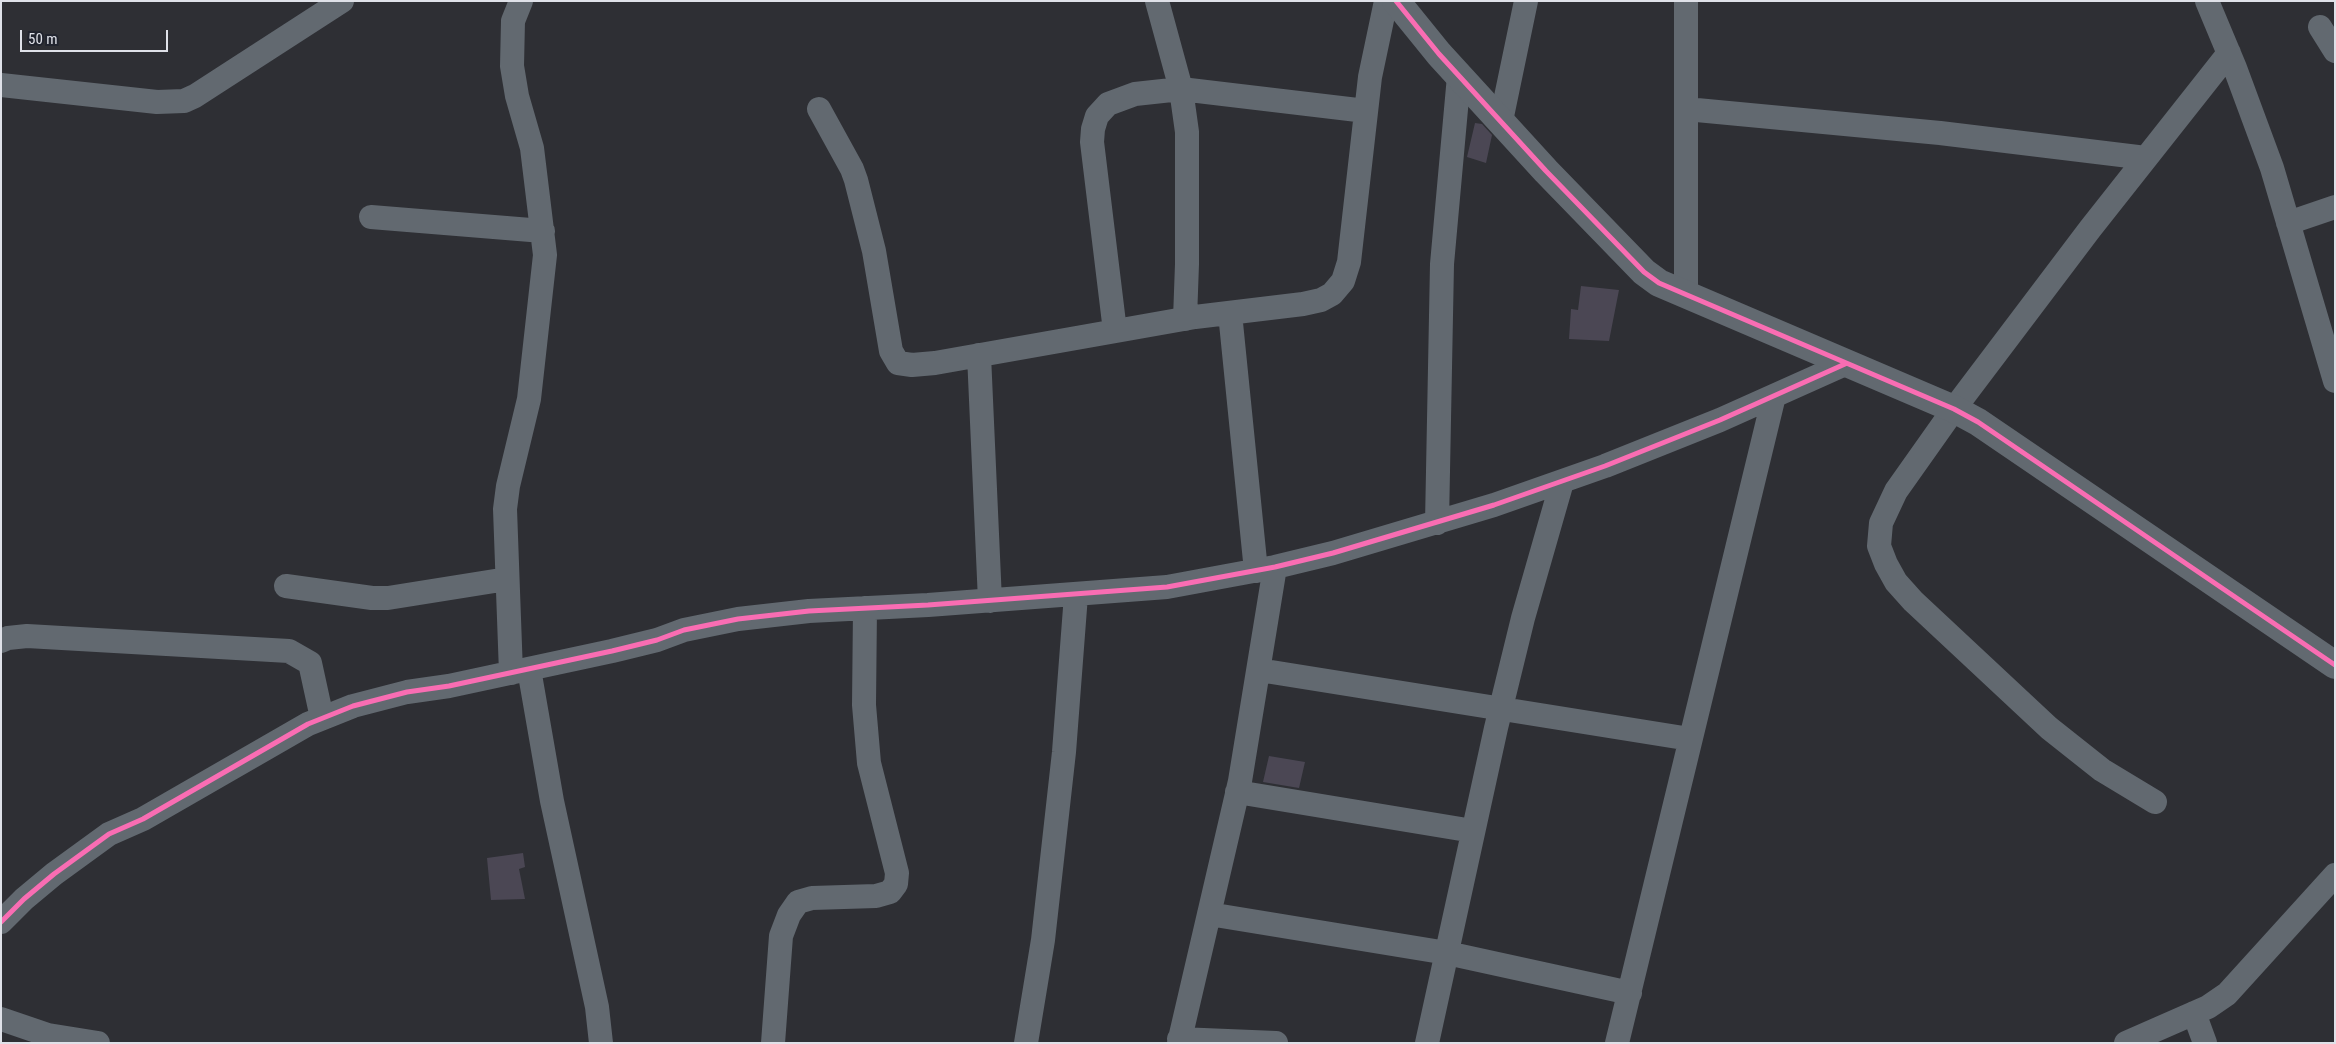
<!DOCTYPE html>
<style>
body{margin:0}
#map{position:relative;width:2336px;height:1044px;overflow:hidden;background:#2e2f34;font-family:"Roboto Condensed",sans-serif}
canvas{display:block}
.frame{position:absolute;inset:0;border:2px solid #dfe1e8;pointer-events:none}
.scale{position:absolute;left:20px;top:30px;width:148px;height:22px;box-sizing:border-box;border:2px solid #dfe1e8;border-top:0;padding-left:6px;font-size:15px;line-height:18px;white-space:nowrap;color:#dfe1e8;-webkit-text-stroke:4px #21242e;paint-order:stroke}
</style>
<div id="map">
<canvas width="2336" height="1044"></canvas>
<div class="frame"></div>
<div class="scale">50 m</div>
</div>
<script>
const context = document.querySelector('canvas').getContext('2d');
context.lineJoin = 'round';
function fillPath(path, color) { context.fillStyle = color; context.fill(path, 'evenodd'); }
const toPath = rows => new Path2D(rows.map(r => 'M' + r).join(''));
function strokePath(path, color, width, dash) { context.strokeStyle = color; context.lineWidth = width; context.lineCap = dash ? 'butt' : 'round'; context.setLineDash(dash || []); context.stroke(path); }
const building = toPath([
 [1475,123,1482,124,1492,135,1486,163,1467,157],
 [1581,286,1619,290,1609,341,1569,339,1571,309,1578,310],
 [1269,756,1305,762,1299,788,1263,782],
 [523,853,525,867,519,869,525,899,491,900,487,858]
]);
const minor = toPath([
 [1157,1,1181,89,1187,132,1187,264,1185,319],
 [2207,1,2235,68,2272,168,2335,381],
 [2320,27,2335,51],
 [1,85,157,102,184,101,195,96,342,1],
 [819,109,852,169,856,180,874,251,891,351,898,363,912,365,935,363,1195,317,1303,304,1321,300,1332,294,1343,281,1349,262,1370,77,1386,1],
 [1686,109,1940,133,2146,158],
 [1501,121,1526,1],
 [371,217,543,231],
 [2288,223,2335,207],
 [1686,295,1686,1],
 [1230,313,1256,571],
 [1115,331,1092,142,1093,129,1097,116,1108,104,1135,94,1181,89,1366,111],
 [979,355,990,601],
 [1437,523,1442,264,1459,76],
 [286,586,372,598,388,598,507,579],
 [1,641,8,638,27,636,289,651,310,663,322,718],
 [529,669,552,801,597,1007,601,1043],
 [1259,670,1690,739],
 [511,673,505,509,508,486,529,399,545,255,532,148,517,96,512,66,513,21,521,1],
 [1237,792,1473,831],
 [2155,802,2102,770,2049,728,1913,601,1896,582,1886,564,1879,546,1881,523,1896,491,1954,409,2090,229,2229,53],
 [1209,914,1447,953,1630,993],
 [1,922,24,899,54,874,109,834,143,819,308,724,353,706,407,692,449,686,612,651,657,640,684,630,738,619,809,611,928,605,1167,587,1275,567,1333,553,1494,505,1605,466,1720,420,1845,364],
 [2194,1013,2205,1043],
 [1,1019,48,1035,98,1043],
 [1179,1039,1276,1043],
 [773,1043,781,936,789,915,798,902,812,898,876,896,890,892,896,884,897,873,869,763,864,705,865,608],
 [1026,1043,1043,940,1064,752,1076,595],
 [1179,1043,1240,781,1275,567],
 [1427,1043,1496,728,1523,618,1562,482],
 [1617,1043,1774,396],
 [2126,1043,2208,1007,2227,994,2335,875]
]);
const tertiary = toPath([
 [1396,1,1439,54,1546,171,1644,272,1659,283,1954,409,1978,422,2335,665]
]);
const cycleway = toPath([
 [1396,1,1439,54,1546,171,1644,272,1659,283,1954,409,1978,422,2335,665],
 [1,922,24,899,54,874,109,834,143,819,308,724,353,706,407,692,449,686,612,651,657,640,684,630,738,619,809,611,928,605,1167,587,1275,567,1333,553,1494,505,1605,466,1720,420,1845,364]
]);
fillPath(building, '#4b4754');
strokePath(minor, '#626970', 24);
strokePath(tertiary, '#626970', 28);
strokePath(cycleway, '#f96db3', 5);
</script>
